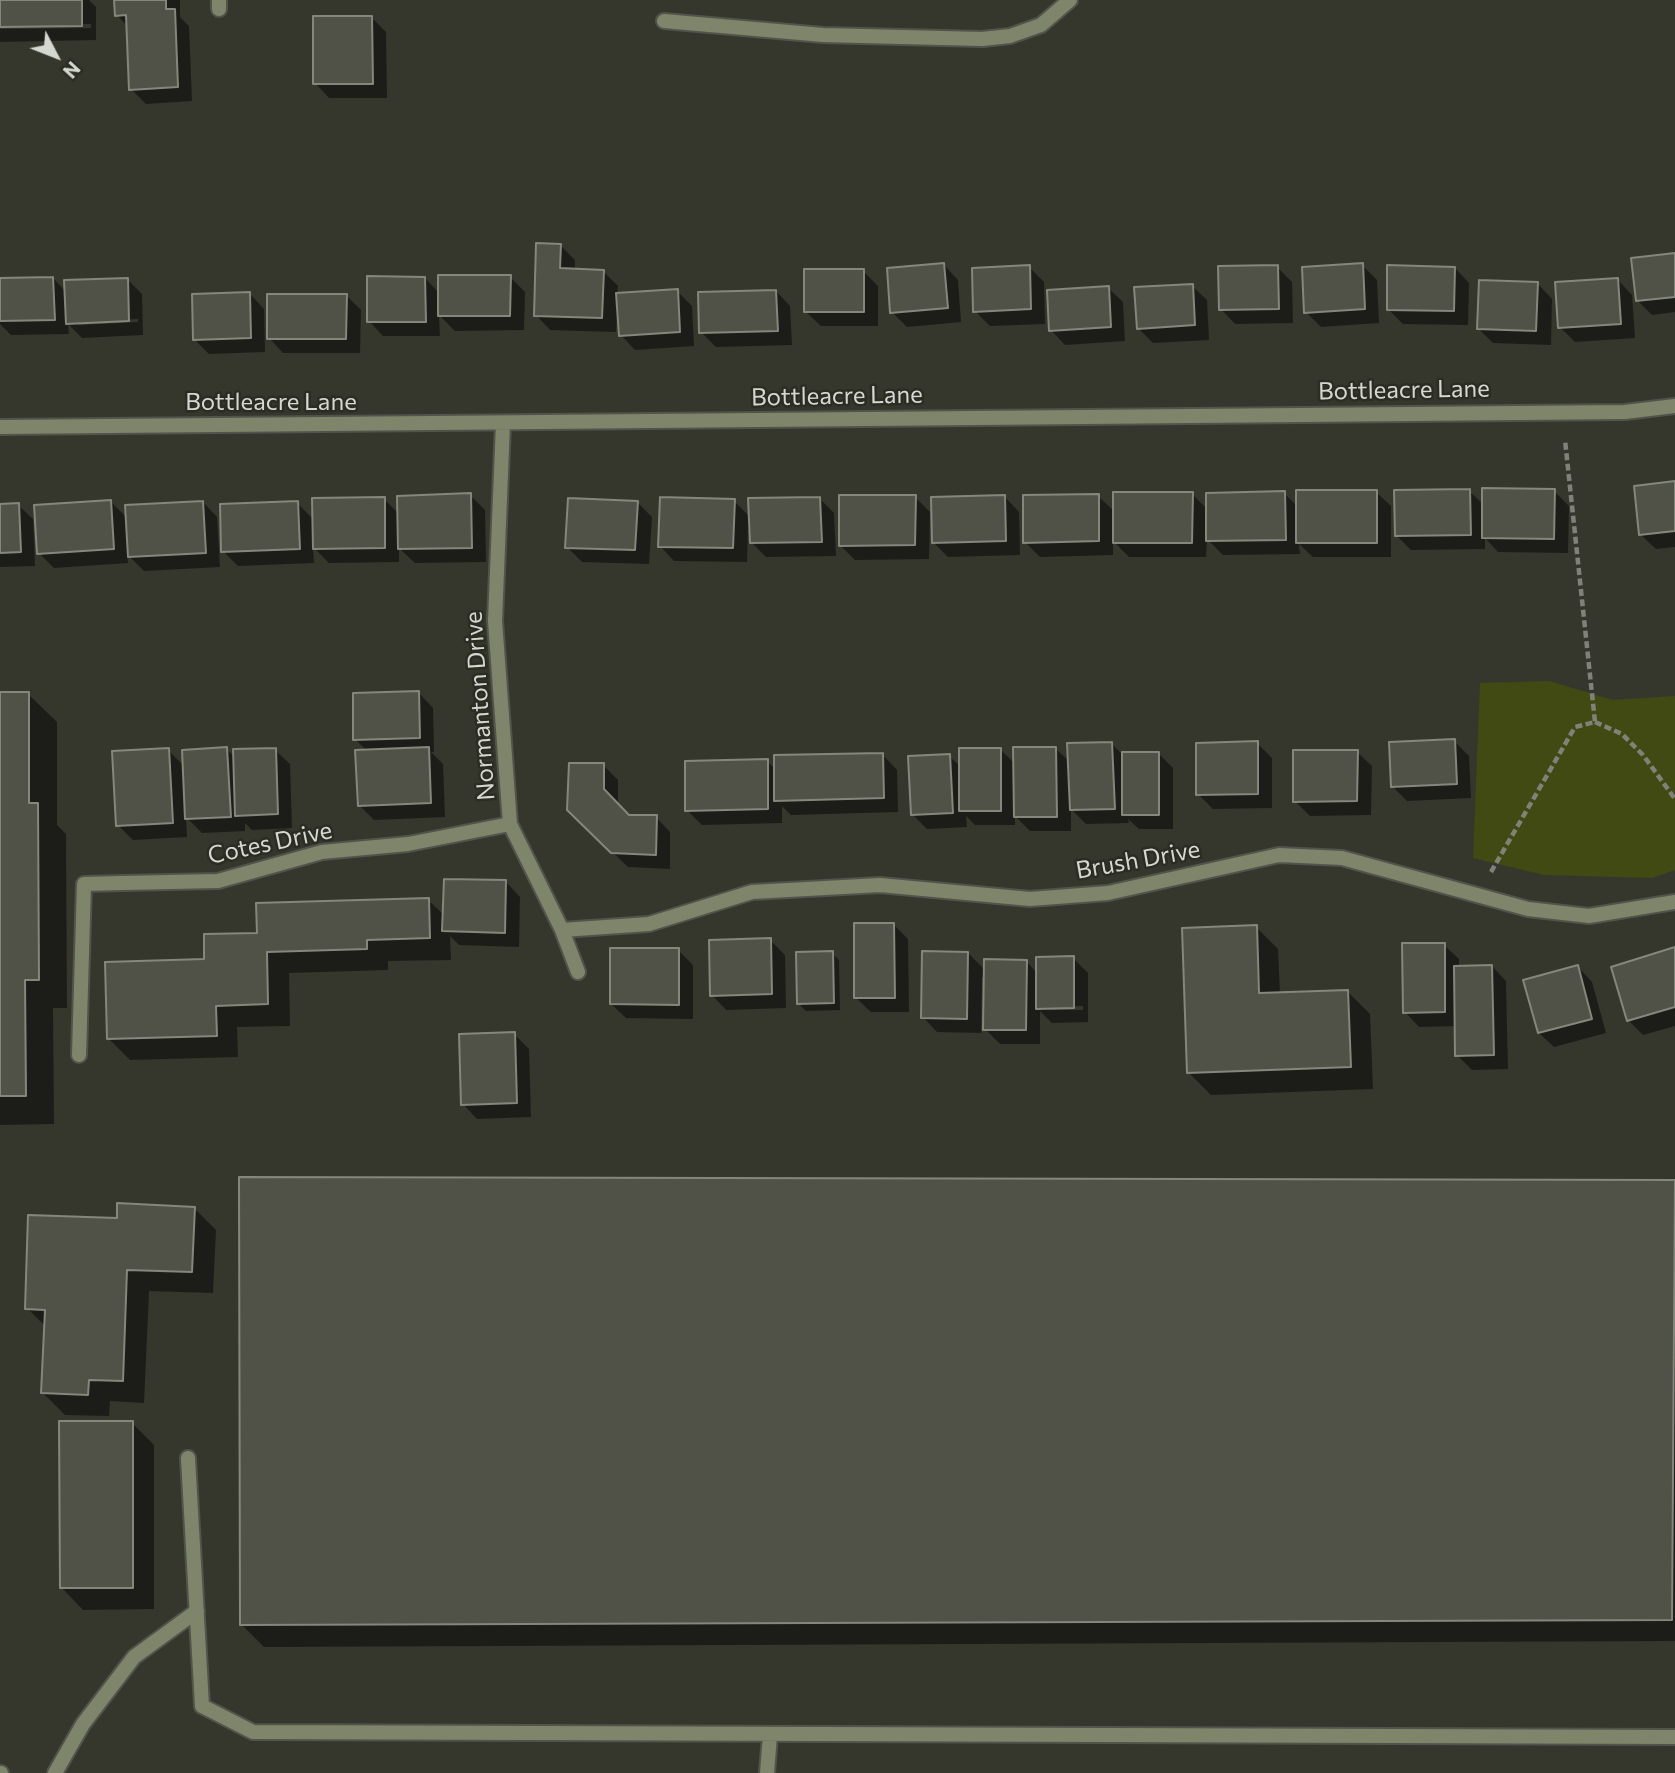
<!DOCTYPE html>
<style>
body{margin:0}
#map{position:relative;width:1675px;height:1773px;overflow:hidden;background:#35372d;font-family:Commissioner,sans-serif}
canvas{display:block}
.north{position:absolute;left:21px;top:21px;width:70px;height:70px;-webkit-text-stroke:5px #2b2d23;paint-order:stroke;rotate:132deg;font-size:19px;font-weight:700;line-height:28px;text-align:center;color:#d5d7d1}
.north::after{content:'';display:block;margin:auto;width:24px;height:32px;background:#d5d7d1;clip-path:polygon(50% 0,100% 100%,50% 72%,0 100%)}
</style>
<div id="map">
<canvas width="1675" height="1773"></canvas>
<div class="north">N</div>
</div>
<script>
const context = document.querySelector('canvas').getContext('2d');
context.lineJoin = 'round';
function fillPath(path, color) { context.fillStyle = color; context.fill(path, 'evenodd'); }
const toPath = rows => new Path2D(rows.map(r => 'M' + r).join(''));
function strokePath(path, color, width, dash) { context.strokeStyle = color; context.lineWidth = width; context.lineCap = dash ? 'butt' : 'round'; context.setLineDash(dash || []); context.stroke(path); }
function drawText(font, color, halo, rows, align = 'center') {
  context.font = font + ' Commissioner,sans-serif'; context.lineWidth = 5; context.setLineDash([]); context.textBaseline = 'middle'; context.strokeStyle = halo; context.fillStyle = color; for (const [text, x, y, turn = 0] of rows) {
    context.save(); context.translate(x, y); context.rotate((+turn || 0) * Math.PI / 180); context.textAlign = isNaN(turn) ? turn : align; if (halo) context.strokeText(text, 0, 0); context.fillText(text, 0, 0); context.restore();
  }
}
const green = toPath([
 [1549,681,1613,700,1675,696,1675,870,1652,878,1544,875,1473,858,1480,683]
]);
const shadow = toPath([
 [0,0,89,0,96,7,96,40,0,42,0,29,91,28,91,24,0,26],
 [116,0,180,0,180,17,189,26,192,101,146,104,131,89,128,27,117,15],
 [372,18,386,32,387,98,329,98,315,83],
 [561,246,575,260,575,270,603,271,618,286,617,295,677,291,692,306,694,346,635,350,621,335,619,314,617,314,616,332,550,330,536,315],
 [1675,255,1675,312,1652,315,1637,300],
 [944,265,958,280,961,322,907,327,892,312],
 [1362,265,1377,280,1379,323,1321,327,1306,312],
 [1029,267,1044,282,1045,324,990,326,975,311],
 [1277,267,1292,282,1293,323,1235,324,1221,309],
 [1455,268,1469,283,1468,325,1403,324,1389,310],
 [863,271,878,286,878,326,821,326,806,312],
 [510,277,525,292,524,330,455,331,439,315,440,336,383,336,369,321,425,278,440,294],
 [53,278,66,292,127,279,142,294,143,335,82,338,68,324,69,334,11,335,0,324,0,280],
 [138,319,138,322,79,325,79,322],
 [1618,280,1632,295,1635,338,1575,342,1560,327],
 [1538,284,1552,299,1551,345,1493,343,1478,328],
 [1192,286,1207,300,1209,340,1153,343,1138,328],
 [1108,288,1123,302,1125,341,1065,345,1051,330],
 [776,291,790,306,792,345,716,347,701,332],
 [250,294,264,309,265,352,209,354,194,339],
 [346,295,361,310,360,353,283,353,269,338],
 [1675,483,1675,547,1656,549,1641,535],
 [1469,491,1484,505,1554,491,1569,506,1568,553,1498,552,1485,538,1485,549,1411,550,1396,535],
 [1376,492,1391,506,1391,557,1313,557,1299,544,1300,554,1223,555,1207,539,1206,557,1129,557,1113,541,1113,555,1040,557,1025,542,1098,496,1115,512,1192,494,1208,510,1284,493,1298,507],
 [470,495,485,510,486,562,415,563,399,548,399,562,329,563,313,547,314,563,238,566,223,551,297,503,314,520,384,499,399,514],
 [915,497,930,512,929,559,855,560,840,545],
 [1005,497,1019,512,1020,555,948,557,933,542],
 [819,498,834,513,836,556,766,557,752,543,751,530,748,530,747,562,674,561,660,546,734,501,751,518],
 [111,502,128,519,203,502,217,517,220,567,144,571,127,554,128,563,54,568,39,553],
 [637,502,652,517,649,564,582,562,567,547],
 [0,505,18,505,33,519,35,566,0,567],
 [419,693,433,708,434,752,431,752,443,764,445,817,374,820,359,805,367,751,355,739],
 [0,694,28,694,57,722,57,825,66,834,67,1008,53,1008,54,1124,0,1125],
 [1454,741,1469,756,1471,798,1407,801,1392,786],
 [1257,743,1272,758,1272,808,1213,809,1198,794],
 [1112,744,1122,754,1158,753,1173,768,1173,829,1139,829,1128,819,1129,823,1086,824,1071,809,1071,831,1030,831,1015,816,1015,825,975,825,966,816,967,827,927,829,912,814,949,756,960,766,1000,749,1015,764,1056,749,1070,762],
 [226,749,235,757,275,750,290,764,292,828,252,830,245,823,245,831,202,833,186,817,187,837,133,840,118,825,168,750,184,766],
 [1357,752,1372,766,1371,815,1310,816,1295,801],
 [883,755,897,770,898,812,791,815,782,806,782,823,702,825,687,810,767,761,776,770],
 [603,765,618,780,618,806,629,816,656,817,670,832,670,869,628,867,569,810],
 [506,882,520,897,519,947,459,945,450,936,451,960,388,961,388,970,289,973,290,1026,237,1027,238,1057,130,1060,108,1038,206,961,259,935,428,900,445,916],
 [894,925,908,939,909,1012,871,1012,856,998],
 [1256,927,1278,949,1280,994,1347,991,1370,1014,1373,1089,1211,1095,1189,1073],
 [770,940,785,955,786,1008,726,1010,712,995],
 [1444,945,1459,959,1459,967,1492,966,1506,981,1508,1069,1472,1070,1457,1055,1457,1026,1419,1027,1405,1012],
 [678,950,693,965,693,1019,626,1018,611,1004],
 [1675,950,1675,1026,1643,1035,1629,1021,1613,968],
 [832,953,839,960,840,1010,806,1011,799,1004],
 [968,953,986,971,1026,961,1037,973,1073,958,1088,973,1088,1022,1052,1023,1040,1011,1040,1044,1000,1044,985,1029,985,977,982,977,981,1033,937,1032,923,1017],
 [1083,1006,1083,1010,1050,1010,1050,1007],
 [1578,967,1592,982,1606,1033,1554,1047,1539,1033],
 [514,1034,529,1049,531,1117,477,1119,463,1104],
 [241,1179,1675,1182,1675,1641,264,1647,242,1625],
 [194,1208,216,1230,213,1293,149,1291,144,1403,110,1401,109,1416,65,1415,43,1393,46,1327,27,1308,118,1220],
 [132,1423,154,1445,154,1609,83,1610,61,1587]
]);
const building = toPath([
 [0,0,82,0,82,26,0,27,0,0],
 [114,0,166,0,166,9,175,9,178,87,129,90,126,15,115,16,114,0],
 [313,16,372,16,373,84,313,84,313,16],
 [536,243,561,244,560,268,604,270,602,318,534,316,536,243],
 [1675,253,1675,297,1636,301,1631,258,1675,253],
 [944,263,948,308,890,313,887,268,944,263],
 [1363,263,1365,309,1304,313,1302,267,1363,263],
 [1030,265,1031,309,973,312,972,268,1030,265],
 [1278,265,1279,309,1219,310,1218,266,1278,265],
 [1387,265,1455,267,1454,311,1387,310,1387,265],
 [804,269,864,269,864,312,804,312,804,269],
 [438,275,511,275,510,316,438,316,438,275],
 [367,276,425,277,426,322,367,322,367,276],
 [53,277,55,320,0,321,0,278,53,277],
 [128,278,129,321,66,324,64,280,128,278],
 [1618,278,1621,324,1558,328,1555,282,1618,278],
 [1479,280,1538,282,1536,331,1477,329,1479,280],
 [1193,284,1195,325,1137,329,1134,287,1193,284],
 [1109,286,1111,327,1049,331,1047,290,1109,286],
 [678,289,680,332,619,336,616,293,678,289],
 [776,290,778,331,699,333,698,292,776,290],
 [250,292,251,338,193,340,192,294,250,292],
 [267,294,347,294,346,339,267,339,267,294],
 [1675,481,1675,531,1639,535,1634,486,1675,481],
 [1482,488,1555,489,1554,539,1482,538,1482,488],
 [1470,489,1471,535,1395,536,1394,490,1470,489],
 [1296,490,1377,490,1377,543,1296,543,1296,490],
 [1285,491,1286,540,1206,541,1206,493,1285,491],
 [1113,492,1193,492,1192,543,1113,543,1113,492],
 [471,493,472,548,398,549,397,496,471,493],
 [1099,494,1099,541,1023,543,1023,495,1099,494],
 [839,495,916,495,915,545,839,546,839,495],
 [1005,495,1006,541,932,543,931,497,1005,495],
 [385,497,385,548,313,549,312,498,385,497],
 [660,497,735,499,733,548,658,547,660,497],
 [820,497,822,542,750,543,748,498,820,497],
 [568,498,638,501,635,550,565,548,568,498],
 [111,500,114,549,37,554,34,505,111,500],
 [203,501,206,553,128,557,125,505,203,501],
 [298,501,300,549,221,552,220,504,298,501],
 [19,503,21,552,0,553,0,504,19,503],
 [419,691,420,738,353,740,353,693,419,691],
 [0,692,29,692,29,803,38,803,39,980,25,980,26,1096,0,1096,0,692],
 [1455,739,1457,784,1391,787,1389,742,1455,739],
 [1258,741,1258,794,1196,795,1196,743,1258,741],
 [1112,742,1115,809,1070,810,1067,743,1112,742],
 [227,747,231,817,185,819,182,750,227,747],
 [429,747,431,803,358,806,355,750,429,747],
 [1013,747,1056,747,1057,817,1014,817,1013,747],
 [169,748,173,823,116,826,112,751,169,748],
 [276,748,278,814,235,816,233,749,276,748],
 [959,748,1001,748,1001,811,959,811,959,748],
 [1293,750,1358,750,1357,801,1293,802,1293,750],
 [1122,752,1159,752,1159,815,1122,815,1122,752],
 [883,753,884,798,774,801,774,755,883,753],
 [950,754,953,813,911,815,908,756,950,754],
 [768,759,768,809,685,811,685,761,768,759],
 [569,763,604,763,604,789,629,815,657,815,656,855,611,853,567,810,569,763],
 [444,879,506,880,505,933,442,931,444,879],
 [429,898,430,938,367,940,367,949,267,952,268,1004,216,1006,217,1036,107,1039,105,962,204,959,204,934,257,933,256,903,429,898],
 [854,923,894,923,895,998,854,998,854,923],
 [1257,925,1259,993,1348,990,1351,1067,1187,1073,1182,928,1257,925],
 [771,938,772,994,710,996,709,940,771,938],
 [1402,943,1445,943,1445,1012,1403,1013,1402,943],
 [1675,947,1675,1007,1627,1021,1611,967,1675,947],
 [610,948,679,948,679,1005,610,1004,610,948],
 [833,951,834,1003,797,1004,796,952,833,951],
 [922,951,968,952,967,1019,921,1018,922,951],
 [1074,956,1074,1008,1036,1009,1036,957,1074,956],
 [984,959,1027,960,1026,1030,983,1030,984,959],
 [1492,965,1494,1055,1455,1056,1454,966,1492,965],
 [1578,965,1592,1019,1538,1033,1523,980,1578,965],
 [515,1032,517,1103,461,1105,459,1034,515,1032],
 [239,1177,1675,1180,1672,1620,240,1625,239,1177],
 [117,1203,195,1207,192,1272,127,1270,123,1381,89,1380,88,1395,41,1393,45,1310,25,1309,28,1215,117,1218,117,1203],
 [59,1421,133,1421,133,1588,60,1588,59,1421]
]);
const path = toPath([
 [1595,722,1622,734,1643,755,1675,799],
 [1491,872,1575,727,1595,722,1565,440]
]);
const lane = toPath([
 [664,21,823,35,982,39,1010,36,1041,25,1070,0],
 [79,1055,84,884,122,883],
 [188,1458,202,1706,253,1732,1675,1737],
 [55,1773,83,1724,134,1657,197,1611],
 [767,1773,770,1735]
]);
const street = toPath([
 [219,0,219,9],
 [503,423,495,621,510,824,562,930,578,972],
 [0,427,1625,412,1675,406],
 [122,883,218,881,322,852,408,844,510,824],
 [562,930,649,924,752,892,880,885,1030,899,1108,893,1279,855,1342,858,1528,909,1589,916,1675,902],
 [0,1773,1,1773]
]);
const streetNames = [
 ["Bottleacre Lane",1404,390,-1],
 ["Bottleacre Lane",837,396,-1],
 ["Bottleacre Lane",271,402],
 ["Normanton Drive",480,706,-94],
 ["Cotes Drive",270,843,-12],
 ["Brush Drive",1138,860,-10]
];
fillPath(green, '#414a12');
fillPath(shadow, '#0007');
fillPath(building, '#505248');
strokePath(building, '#84877b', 2);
strokePath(lane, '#52544b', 18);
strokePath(street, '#52544b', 18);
strokePath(path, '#80827a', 4.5, [7, 3.5]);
strokePath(lane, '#7f856b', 14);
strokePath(street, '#7f856b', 14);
drawText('24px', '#d5d7d1', '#2b2d23', streetNames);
</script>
